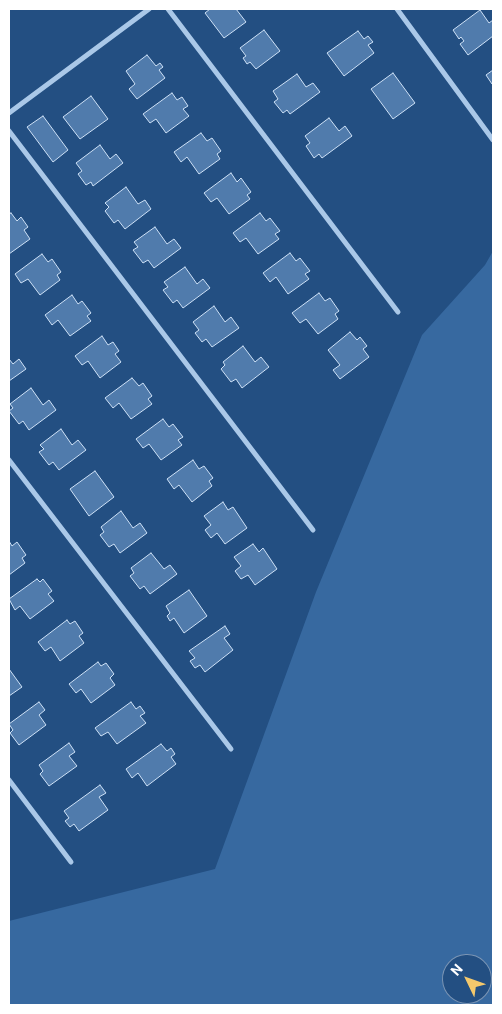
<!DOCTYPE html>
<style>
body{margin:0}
#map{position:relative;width:502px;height:1014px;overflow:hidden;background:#234f82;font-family:Roboto,sans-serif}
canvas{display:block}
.frame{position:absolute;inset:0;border:10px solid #fff;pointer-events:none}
.north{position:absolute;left:442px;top:954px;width:50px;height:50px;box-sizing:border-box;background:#234f82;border:1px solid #7b95b4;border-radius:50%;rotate:312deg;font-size:14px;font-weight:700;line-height:20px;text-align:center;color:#fff}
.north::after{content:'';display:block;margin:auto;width:18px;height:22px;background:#f3c86c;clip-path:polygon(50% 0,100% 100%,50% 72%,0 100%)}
</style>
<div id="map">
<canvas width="502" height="1014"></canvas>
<div class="frame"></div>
<div class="north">N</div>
</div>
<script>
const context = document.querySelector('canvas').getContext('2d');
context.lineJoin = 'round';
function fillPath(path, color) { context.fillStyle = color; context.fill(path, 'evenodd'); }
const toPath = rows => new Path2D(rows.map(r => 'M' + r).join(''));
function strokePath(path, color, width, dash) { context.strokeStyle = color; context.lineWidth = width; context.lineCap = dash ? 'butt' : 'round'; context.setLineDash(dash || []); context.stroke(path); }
const green = toPath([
 [493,251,493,1005,9,1005,9,921,215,869,316,592,422,335,485,265],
 [452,964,482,964,482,994,452,994]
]);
const building = toPath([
 [210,9,236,9,246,22,224,38,205,13,210,9],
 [480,10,489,23,493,20,493,36,468,55,460,44,464,41,461,37,459,39,453,30,480,10],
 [264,30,280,51,256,69,250,62,247,64,243,58,246,56,240,48,264,30],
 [358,31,364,39,368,36,373,42,368,45,374,53,344,76,327,53,358,31],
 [147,55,156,66,160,63,163,67,159,70,165,78,137,99,129,89,135,84,126,71,147,55],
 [493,70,493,83,492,84,486,75,493,70],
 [393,73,415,103,393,119,371,89,393,73],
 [297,74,306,87,313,83,320,92,290,114,287,110,283,113,274,102,278,99,273,91,297,74],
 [172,93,177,100,182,97,188,106,183,109,189,116,166,133,156,119,150,123,143,114,172,93],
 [91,96,108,119,80,139,63,117,91,96],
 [43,116,68,150,53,162,27,127,43,116],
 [329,118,339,131,345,126,352,136,322,158,319,154,314,158,306,146,310,143,305,136,329,118],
 [201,133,207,141,212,138,221,151,217,154,220,159,199,174,187,157,181,162,174,152,201,133],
 [100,145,110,159,116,154,123,163,93,186,91,182,86,185,78,174,82,171,76,163,100,145],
 [231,173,237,182,241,178,251,192,247,195,250,199,229,214,217,198,211,202,204,193,231,173],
 [126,187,138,204,145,200,151,209,125,229,118,220,114,223,105,211,109,207,105,203,126,187],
 [11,213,17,221,21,217,28,227,24,230,30,239,9,254,9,214,11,213],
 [260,213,266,221,270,218,280,231,275,234,279,239,258,254,246,238,240,242,233,233,260,213],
 [155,227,167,244,174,239,181,248,154,268,148,260,143,263,133,250,138,247,134,242,155,227],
 [290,253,296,261,300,258,310,271,305,274,309,279,288,294,276,277,270,282,263,273,290,253],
 [42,254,48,262,52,259,61,272,57,275,60,280,40,295,28,279,21,283,15,274,42,254],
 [185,267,197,284,203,279,210,288,183,308,177,300,173,303,163,290,168,287,164,282,185,267],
 [319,293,325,301,330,298,339,311,335,314,338,319,318,334,306,319,300,323,292,313,319,293],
 [72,295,78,304,82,301,91,313,87,316,91,321,70,336,58,320,52,325,45,315,72,295],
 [214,306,225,322,231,317,239,328,212,347,206,339,202,342,195,333,199,330,193,322,214,306],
 [350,332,357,340,360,337,367,346,363,349,369,357,340,379,333,370,340,365,328,350,350,332],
 [102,336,108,345,113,342,119,351,115,354,121,362,100,378,88,361,82,365,75,356,102,336],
 [243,346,255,362,261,357,269,367,242,388,236,379,231,382,221,369,225,365,223,362,243,346],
 [9,359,13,364,19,359,26,369,9,381,9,359],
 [132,378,139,386,143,383,152,396,148,399,152,404,131,419,119,403,113,408,105,398,132,378],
 [31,388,43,405,49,400,56,410,29,430,23,421,19,424,9,411,13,408,10,404,31,388],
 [163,419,169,427,173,424,183,437,178,440,182,445,161,460,149,444,143,448,136,439,163,419],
 [61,429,72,445,78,440,86,450,59,470,53,462,49,465,39,452,44,449,40,445,61,429],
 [193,460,199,469,204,466,213,478,209,481,212,486,192,502,179,485,174,489,167,479,193,460],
 [95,471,114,497,89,516,70,489,95,471],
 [223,502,228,510,233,507,247,528,225,544,217,533,211,538,205,530,211,525,204,516,223,502],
 [121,511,133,528,140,523,147,533,120,553,114,544,109,547,100,535,104,532,101,527,121,511],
 [9,541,12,546,17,542,26,555,22,558,25,563,9,575,9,541],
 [253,544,259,552,263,548,277,569,255,585,248,575,241,579,235,571,241,566,234,557,253,544],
 [151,553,164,569,170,565,177,574,150,594,144,586,140,589,130,576,134,573,131,568,151,553],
 [37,579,40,582,43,579,52,591,48,594,54,601,30,619,20,606,15,610,9,599,37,579],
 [189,590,207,616,184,633,174,618,170,621,167,616,170,613,166,606,189,590],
 [67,620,70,624,75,621,83,633,79,636,84,643,60,661,51,647,45,651,38,642,67,620],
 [225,626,230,634,224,638,233,650,205,672,200,665,195,668,190,661,195,658,189,651,225,626],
 [98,662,101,666,106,663,114,674,110,678,115,685,91,703,81,689,76,693,69,684,98,662],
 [9,669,22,687,9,696,9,669],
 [39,702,45,710,39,715,46,725,19,745,10,733,13,730,9,724,39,702],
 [131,702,136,709,140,706,145,713,140,716,146,723,117,744,108,732,101,736,95,728,131,702],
 [69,743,75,752,69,756,77,766,49,786,40,774,43,771,39,765,69,743],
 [161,744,167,751,171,748,175,754,171,757,176,764,147,786,138,773,132,778,126,769,161,744],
 [100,785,106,793,99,797,108,810,79,831,74,824,70,827,65,821,69,818,64,811,100,785]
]);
const minor = toPath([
 [168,9,398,312],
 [397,9,493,140],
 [9,113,149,9],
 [9,131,313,530],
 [9,460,231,749],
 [9,780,71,862]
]);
fillPath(green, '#3769a0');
fillPath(building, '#507bac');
strokePath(building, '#cee1f6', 1);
strokePath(minor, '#aac8e8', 5);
</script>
